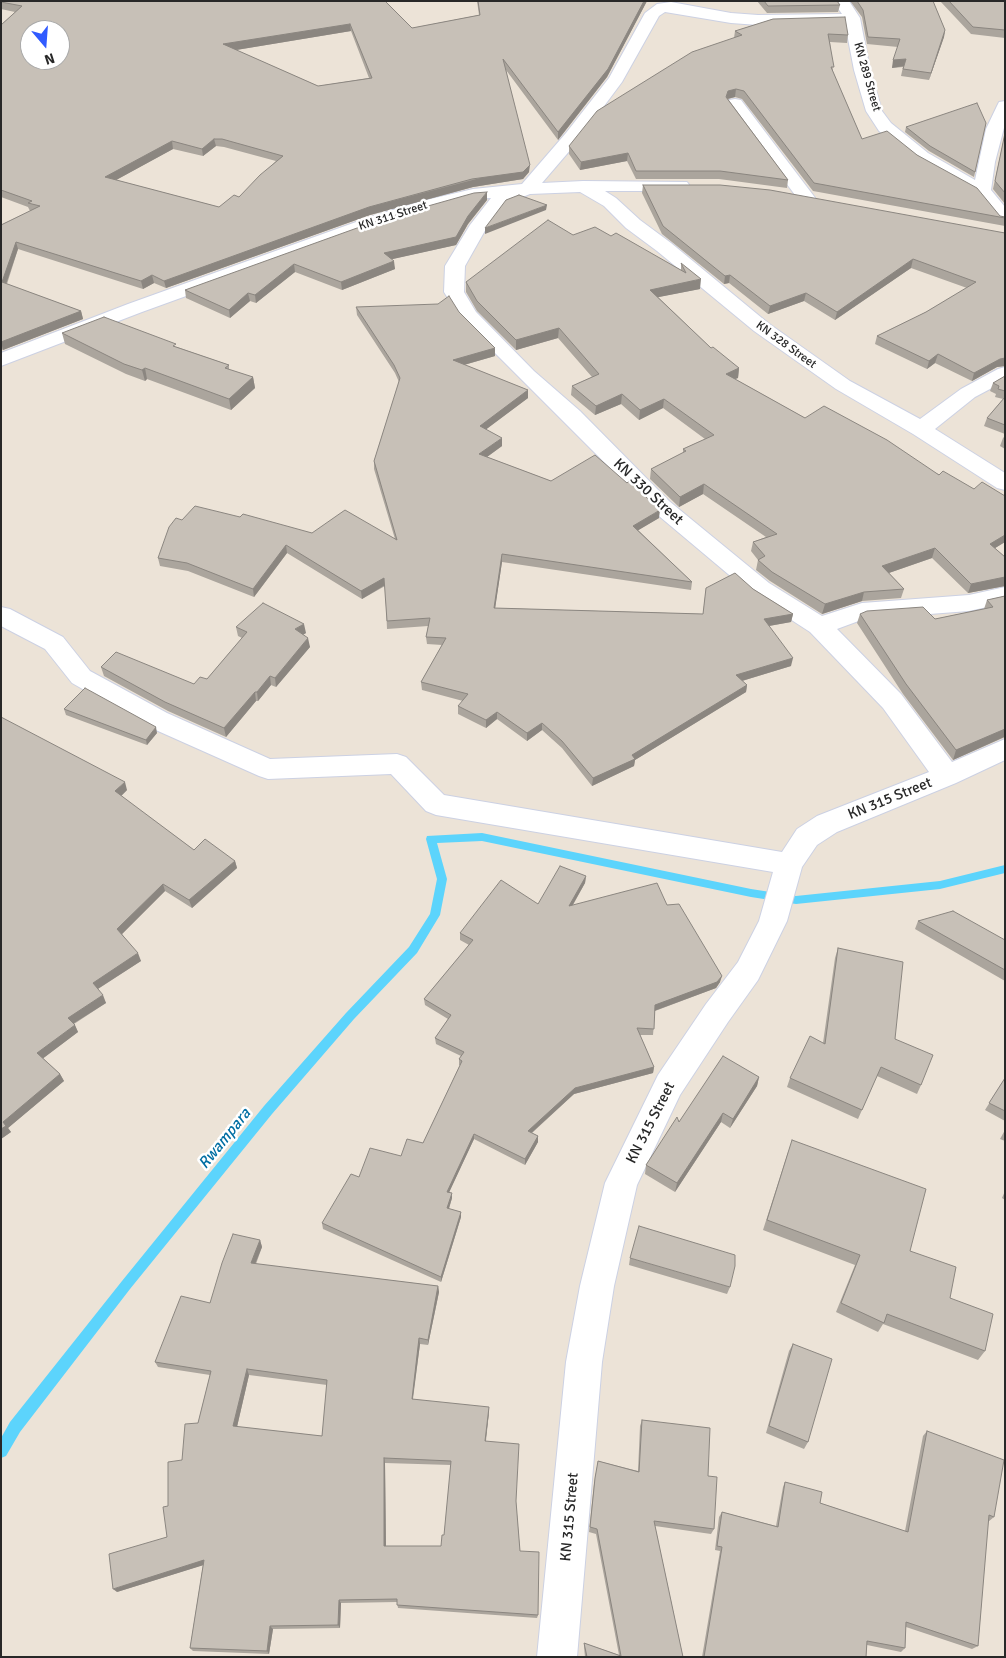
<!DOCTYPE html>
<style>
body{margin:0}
#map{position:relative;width:1006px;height:1658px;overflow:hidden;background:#ece3d7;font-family:Signika,sans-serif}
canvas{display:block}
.frame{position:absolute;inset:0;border:2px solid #282828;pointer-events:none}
.north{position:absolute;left:20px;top:20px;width:50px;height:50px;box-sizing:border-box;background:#fff;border:1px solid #a9a9a9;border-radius:50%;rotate:162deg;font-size:14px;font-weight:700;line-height:20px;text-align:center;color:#282828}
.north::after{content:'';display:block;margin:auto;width:18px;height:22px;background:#315bff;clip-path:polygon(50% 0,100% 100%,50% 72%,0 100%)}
</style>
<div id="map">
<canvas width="1006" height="1658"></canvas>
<div class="frame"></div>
<div class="north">N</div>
</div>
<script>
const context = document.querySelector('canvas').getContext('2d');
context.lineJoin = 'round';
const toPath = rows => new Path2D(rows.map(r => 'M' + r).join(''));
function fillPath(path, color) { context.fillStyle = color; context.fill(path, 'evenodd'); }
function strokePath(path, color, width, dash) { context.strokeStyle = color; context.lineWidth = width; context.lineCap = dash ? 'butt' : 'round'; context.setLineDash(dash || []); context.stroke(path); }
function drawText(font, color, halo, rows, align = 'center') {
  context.font = font + ' Signika,sans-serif'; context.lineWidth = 5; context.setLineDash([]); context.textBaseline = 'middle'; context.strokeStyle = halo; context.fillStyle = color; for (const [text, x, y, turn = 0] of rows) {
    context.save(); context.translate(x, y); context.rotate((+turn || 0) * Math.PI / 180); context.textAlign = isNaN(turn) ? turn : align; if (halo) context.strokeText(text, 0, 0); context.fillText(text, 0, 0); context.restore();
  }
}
const stream = toPath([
 [482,833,751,889,796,896,940,881,1005,865,1005,873,940,889,796,904,751,897,482,841,437,843,447,879,440,915,417,953,354,1019,272,1114,130,1289,20,1432,6,1456,1,1458,1,1438,10,1422,122,1281,264,1106,346,1013,409,947,430,914,437,879,426,839,427,836,482,833]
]);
const street = toPath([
 [837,1,849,1,860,18,870,70,882,111,891,123,928,153,975,180,986,129,997,106,999,102,1005,101,1005,124,995,162,991,190,1005,207,1005,224,999,223,976,195,916,161,879,131,866,111,854,70,845,23,758,25,731,23,665,12,659,16,622,82,578,141,542,183,583,181,687,182,690,186,687,190,681,191,605,191,616,198,640,220,671,243,768,323,850,381,920,419,961,389,998,369,1005,367,1005,381,975,397,935,429,1005,473,1005,490,997,488,913,434,836,389,754,331,657,251,626,228,604,206,580,192,530,194,505,204,487,227,465,266,464,292,476,312,534,371,580,411,669,501,769,583,822,616,862,603,969,595,1005,587,1005,603,969,611,864,619,837,629,901,694,952,762,1005,739,1005,760,956,783,837,832,817,845,802,867,787,921,758,980,728,1022,680,1095,637,1185,614,1286,602,1362,577,1657,537,1657,566,1362,580,1286,605,1183,658,1075,706,1004,738,962,759,921,773,872,436,815,426,811,391,774,268,779,259,776,149,727,72,683,45,649,1,626,1,607,10,609,63,637,90,671,167,713,270,759,397,754,406,757,444,795,782,852,797,829,817,816,929,772,883,708,810,632,753,595,653,511,461,319,444,292,445,266,470,225,491,198,473,199,434,209,382,225,142,312,1,366,1,353,128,304,370,217,422,201,473,189,522,184,566,133,609,78,645,13,657,4,671,2,731,13,758,15,842,14,835,4,837,1],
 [735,99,741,100,813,195,816,199,813,203,807,204,801,203,727,104,729,100,735,99]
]);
const wall = toPath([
 [1,1,412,28,479,15,477,1,647,1,607,77,558,140,506,70,529,172,523,179,473,187,370,215,166,288,154,283,143,289,18,249,7,284,81,311,83,319,3,350,1,349,1,225,30,211,28,207,1,197,1,25,15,12,1,9],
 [351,31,369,78,318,86,236,50],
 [216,146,224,147,276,161,239,197,219,207,116,180,173,149,203,156],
 [757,1,837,1,840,5,838,12,767,13],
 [850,1,933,1,945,30,944,37,929,80,901,76,903,67,892,68,898,47,867,44,862,17],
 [940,1,1005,1,1005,38,971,34],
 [773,19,848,35,847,43,830,42,833,72,862,139,917,155,1000,216,1005,218,1005,226,813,191,742,99,735,97,728,99,788,180,787,188,719,179,636,179,627,161,580,170,569,154,569,146,734,38,735,31],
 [986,123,974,177,929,151,905,132,906,127],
 [1005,133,1005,204,993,189],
 [643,185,1005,233,1005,366,997,367,972,381,935,363,927,369,875,344,877,336,926,312,967,288,911,268,835,320,804,301,768,314,729,283,724,284,662,234,642,193],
 [487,200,468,224,456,245,392,259,395,269,342,290,295,272,256,303,250,301,230,318,186,298,185,290],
 [573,235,611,236,681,270,681,263,700,289,658,297,711,348,739,368,738,378,735,379,805,418,974,489,1005,496,1005,542,995,548,1005,557,1005,586,968,593,932,558,889,573,904,589,901,598,862,601,822,614,770,581,756,570,758,560,751,551,753,542,766,537,703,494,679,507,650,479,651,469,683,453,683,449,705,439,663,408,639,420,621,404,595,415,571,395,572,386,592,377,558,338,516,350,477,311,466,292,466,282],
 [356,307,459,312,495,356,464,365,528,390,528,398,486,429,502,446,487,457,551,481,659,518,638,530,692,582,691,590,502,562,495,608,703,614,706,588,753,589,793,614,791,622,769,626,791,666,742,681,747,685,746,692,635,760,634,766,592,786,562,748,542,730,527,741,497,719,486,728,458,714,458,706,463,701,422,690,421,682,442,645,427,644,426,637,428,626,387,629,385,586,362,599,287,553,254,597,188,571,160,566,158,558,182,520,240,517,312,533,395,539,374,469,374,461,399,382,395,373,357,315],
 [62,333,177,347,229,365,229,370,253,377,255,388,231,410,147,379,145,381,126,374,65,344],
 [1005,376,1005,434,984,426,987,418,1003,399,995,397,996,394,990,391,993,383],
 [1005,436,1005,449,1000,446,1003,438],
 [1005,596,1005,737,953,760,903,694,857,623,860,614,935,619,984,609,987,600],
 [236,627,306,633,303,635,310,647,276,687,271,685,258,701,256,701,226,737,168,711,104,676,101,667,194,684,207,679,242,638,238,636],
 [64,709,157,733,147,745,66,715],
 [1,717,127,790,121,796,194,850,235,861,237,868,192,908,165,891,122,934,141,961,98,989,106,1003,74,1024,78,1032,43,1058,60,1074,64,1081,8,1128,11,1132,1,1139],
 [586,876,585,883,573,905,667,905,720,982,716,988,655,1011,653,1035,640,1035,654,1067,653,1073,574,1094,532,1133,538,1136,538,1142,525,1165,474,1139,449,1192,452,1198,449,1209,461,1212,461,1217,441,1282,323,1229,322,1223,359,1177,401,1156,423,1143,460,1065,459,1065,459,1059,461,1056,436,1044,435,1038,448,1019,425,1005,424,999,469,945,460,940,460,933,538,904],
 [918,921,1005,940,1005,981,915,929],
 [838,948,895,1039,921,1085,917,1094,877,1076,858,1119,787,1087,790,1078,823,1043,835,958],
 [759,1077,757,1086,730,1128,721,1122,675,1192,645,1174,646,1165,679,1122],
 [1005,1078,1005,1121,985,1110],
 [1005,1130,1005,1141,1000,1139],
 [788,1152,910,1251,950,1298,985,1351,978,1360,883,1324,878,1332,836,1312,855,1265,763,1230],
 [1005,1191,1005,1200,1002,1198],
 [260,1240,262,1247,256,1264,438,1286,439,1292,428,1345,420,1344,413,1399,489,1412,486,1441,516,1502,520,1551,538,1615,537,1618,398,1608,397,1602,341,1603,340,1628,273,1629,269,1654,193,1651,190,1648,203,1565,117,1592,167,1537,168,1506,182,1460,198,1423,210,1375,158,1367,155,1362,210,1303],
 [249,1375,327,1385,322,1436,237,1427],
 [385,1463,451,1465,444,1535,441,1546,386,1546],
 [630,1258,730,1287,727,1294,629,1265],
 [793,1344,808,1442,804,1449,766,1433,789,1351],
 [642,1420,708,1476,714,1529,711,1534,655,1526,683,1657,585,1657,584,1647,584,1643,619,1655,596,1534,589,1532,594,1484,598,1461,638,1471,640,1426],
 [927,1431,994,1517,988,1522,978,1646,972,1649,906,1627,905,1648,901,1652,867,1645,866,1657,702,1657,720,1551,715,1550,719,1517,722,1512,776,1526,783,1487,785,1482,820,1503,905,1531,923,1436]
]);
const shadedWall = toPath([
 [644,1,647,1,607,77,558,140,558,132],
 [350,24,351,31,224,52,223,44],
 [945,30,944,37,929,80,931,73],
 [906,59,904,66,892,68,893,60],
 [736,89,735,97,727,99,726,97,728,91],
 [214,139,216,146,203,156,202,149],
 [172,141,173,149,107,185,105,177],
 [628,153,627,161,580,170,581,162],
 [530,165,529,172,523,179,473,187,370,215,166,288,164,281,369,207],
 [487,192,487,200,468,224,456,245,384,261,384,253,468,216],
 [547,205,546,210,485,234,485,228],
 [16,242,18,249,4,290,2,282],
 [913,259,911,268,835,320,837,312],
 [394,261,395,269,342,290,341,282],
 [294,264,295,272,256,303,255,295],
 [152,275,154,283,143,289,141,281],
 [730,275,729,283,724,284,725,276],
 [701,279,700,289,649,299,650,290],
 [248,293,250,301,230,318,229,310],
 [806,293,804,301,768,314,770,306],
 [81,311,83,319,3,350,1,342],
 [559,328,558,338,516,350,516,340],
 [495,348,495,356,453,368,453,360],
 [938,354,935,363,927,369,929,361],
 [1005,358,1005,366,997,367,972,381,974,373,1000,359],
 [145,368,147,379,145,381,142,370],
 [739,368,738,378,724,383,726,374],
 [253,377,255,388,231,410,229,399],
 [528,390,528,398,480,434,480,426],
 [622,394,621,404,595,415,596,406],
 [664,399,663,408,639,420,640,410],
 [502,438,502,446,480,462,479,454],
 [704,484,703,494,679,507,680,497],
 [660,510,659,518,632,534,633,526],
 [1005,535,1005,542,987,553,990,544],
 [286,545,287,553,254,597,253,589],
 [935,548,932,558,880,576,882,566],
 [502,554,502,562,494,616,494,608],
 [1005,577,1005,586,968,593,971,584],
 [384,578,385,585,362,599,361,591],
 [864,592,862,601,822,614,825,604],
 [793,614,791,622,763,627,764,619],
 [304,624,306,633,297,638,295,629],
 [308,638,310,647,276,687,275,678],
 [793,658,791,666,735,683,736,675],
 [270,676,271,685,258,701,257,692],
 [747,685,746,692,635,760,634,766,592,786,593,778],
 [255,692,256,701,226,737,224,728],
 [497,712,497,719,486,728,486,720],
 [542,723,542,730,527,741,527,733],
 [156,727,157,733,147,745,146,740],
 [1005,729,1004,737,953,760,956,750],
 [125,782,127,790,118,799,115,791],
 [235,861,237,868,192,908,189,900],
 [586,876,585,883,568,913,569,906],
 [163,884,165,891,120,936,117,929],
 [138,953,141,961,96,990,93,983],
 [722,976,720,982,716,988,654,1011,655,1005],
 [103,995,106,1003,71,1025,68,1018],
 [75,1025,78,1032,41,1060,37,1053],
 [654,1067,653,1073,574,1094,528,1136,528,1131,575,1088],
 [60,1074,64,1081,8,1128,11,1132,1,1139,1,1129,3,1122],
 [759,1077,757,1086,730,1128,733,1119],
 [723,1113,721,1122,675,1192,677,1183],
 [474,1134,474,1139,447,1197,447,1192],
 [538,1136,538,1142,525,1165,525,1159],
 [452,1193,452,1198,447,1214,447,1208],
 [461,1212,461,1217,441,1282,441,1277],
 [260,1240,262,1247,253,1269,251,1263],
 [438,1286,439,1292,428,1345,428,1340],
 [419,1338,420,1344,412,1404,412,1399],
 [247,1369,249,1375,236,1431,233,1426],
 [489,1407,489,1412,485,1446,485,1441],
 [384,1458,385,1463,386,1550,384,1546],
 [204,1560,207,1564,117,1592,113,1589],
 [339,1600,341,1603,340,1628,338,1625],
 [270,1626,273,1629,269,1654,267,1651]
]);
const building = toPath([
 [1,1,385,1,412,28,480,15,478,1,644,1,608,69,558,132,503,59,530,165,523,172,472,179,369,207,164,281,152,275,141,281,16,242,2,282,81,311,1,342,1,225,40,206,28,203,32,201,1,190,1,25,22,6,1,2,1,1],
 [350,24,372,78,318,86,223,44,350,24],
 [30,30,60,30,60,60,30,60,30,30],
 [214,139,222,139,283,156,260,175,239,197,234,195,219,207,105,177,172,141,202,149,214,139],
 [764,1,837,1,840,5,768,6,764,1],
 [857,1,933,1,945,30,931,73,903,69,906,59,893,60,900,39,868,37,863,10,857,1],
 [949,1,1005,1,1005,30,973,27,949,1],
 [845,17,848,35,828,34,834,67,831,67,862,139,887,131,917,155,977,188,1000,216,1005,217,1005,218,814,183,744,91,736,89,728,91,726,97,788,180,720,171,636,171,628,153,581,162,569,146,597,111,692,52,742,35,735,31,773,19,845,17],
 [977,103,986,123,975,172,930,146,906,127,977,103],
 [1005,133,1005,193,995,181,1005,133],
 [643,185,720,185,770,190,1005,233,1005,358,1000,359,974,373,938,354,929,361,877,336,926,312,976,282,913,259,837,312,806,293,770,306,730,275,725,276,663,226,643,185],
 [487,192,468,216,456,237,384,253,394,261,341,282,294,264,255,295,248,293,229,310,185,290,382,219,474,193,487,192],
 [519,195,547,205,485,228,506,200,519,195],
 [548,220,573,235,595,227,611,236,616,233,686,273,681,263,701,279,650,290,711,348,713,347,739,368,726,374,805,418,824,406,887,440,939,475,943,471,974,489,982,482,1005,496,1005,535,990,544,1005,557,1005,577,971,584,935,548,882,566,904,589,864,592,825,604,772,572,758,560,765,556,753,542,777,534,704,484,680,497,651,469,686,451,683,449,714,435,664,399,640,410,622,394,596,406,572,386,599,374,559,328,516,340,477,301,466,282,548,220],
 [449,296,459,312,495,348,453,360,528,390,480,426,502,438,479,454,551,481,595,455,627,483,629,481,660,510,633,526,692,582,502,554,494,608,703,614,706,588,735,573,753,589,793,614,764,619,793,658,736,675,747,685,632,755,635,759,593,778,562,741,542,723,527,733,497,712,486,720,458,706,468,694,421,682,446,638,426,637,430,618,387,621,384,578,361,591,286,545,253,589,187,563,158,558,169,527,176,518,182,520,195,506,240,517,243,514,312,533,345,510,397,540,374,461,400,378,394,365,356,307,438,304,449,296],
 [104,317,176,344,173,346,229,365,225,368,253,377,229,399,145,368,142,370,124,364,62,333,104,317],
 [1005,376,1005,391,998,389,999,386,993,383,1005,376],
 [1005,397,1005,425,987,418,1005,397],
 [1005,596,1005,729,956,750,906,684,860,614,867,611,923,607,935,619,993,607,987,600,1005,596],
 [263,603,304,624,295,629,308,638,275,678,270,676,257,692,255,692,224,728,165,702,101,667,116,652,194,684,200,677,207,679,247,632,236,627,263,603],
 [85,688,156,727,146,740,64,709,85,688],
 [1,717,125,782,115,791,194,850,205,839,235,861,189,900,163,884,117,929,138,953,93,983,103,995,68,1018,75,1025,37,1053,60,1074,3,1122,6,1126,1,1129,1,717],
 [560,866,586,876,569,906,657,883,667,905,679,904,722,976,717,982,655,1005,654,1029,637,1028,654,1067,575,1088,528,1131,538,1136,525,1159,474,1134,447,1192,452,1193,447,1208,461,1212,441,1277,322,1223,351,1174,359,1177,370,1148,401,1156,407,1139,423,1143,462,1061,459,1059,464,1052,435,1038,451,1015,424,999,473,940,460,933,501,880,538,904,560,866],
 [953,911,1005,940,1005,970,918,921,953,911],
 [838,948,903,962,895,1039,933,1055,921,1085,881,1067,862,1110,790,1078,810,1036,825,1044,838,948],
 [723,1056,759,1077,733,1119,723,1113,677,1183,646,1165,677,1117,679,1122,723,1056],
 [1005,1078,1005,1111,989,1103,1005,1078],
 [792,1140,926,1189,910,1251,956,1267,950,1298,993,1314,985,1351,887,1314,884,1323,841,1303,860,1255,767,1220,792,1140],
 [639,1226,735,1255,735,1266,730,1287,630,1258,639,1226],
 [233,1234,260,1240,251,1263,438,1286,428,1340,419,1338,412,1399,489,1407,485,1441,519,1444,516,1501,520,1551,539,1552,538,1615,397,1605,397,1599,339,1600,338,1625,270,1626,267,1651,190,1648,204,1560,113,1589,109,1554,167,1537,163,1507,168,1506,168,1462,182,1460,185,1424,198,1423,211,1371,155,1362,181,1296,210,1303,222,1263,233,1234],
 [247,1369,327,1380,322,1436,233,1426,247,1369],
 [384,1458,451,1461,444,1535,442,1535,441,1546,384,1546,384,1458],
 [793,1344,832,1359,808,1442,769,1426,793,1344],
 [642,1420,710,1428,708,1476,717,1477,714,1529,654,1521,683,1657,587,1657,584,1643,621,1656,597,1529,590,1527,595,1478,598,1461,639,1472,642,1420],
 [927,1431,1004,1460,994,1517,989,1515,978,1646,906,1622,905,1648,867,1641,866,1657,704,1657,722,1547,717,1546,722,1512,778,1527,785,1482,822,1492,820,1503,908,1532,927,1431]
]);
const farStreetnames = [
 ["KN 289 Street",867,77,74],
 ["KN 311 Street",393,216,-18],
 ["KN 328 Street",786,345,36]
];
const streetNames = [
 ["KN 330 Street",648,492,43],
 ["KN 315 Street",890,799,-22],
 ["KN 315 Street",651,1123,-63],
 ["KN 315 Street",570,1517,-85]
];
const waterNames = [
 ["Rwampara",225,1139,-51]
];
fillPath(stream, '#5cd4fc');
strokePath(street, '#ccd1e3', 2);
fillPath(street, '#fff');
fillPath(wall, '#aba59d');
fillPath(shadedWall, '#8b8680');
fillPath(building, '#c7c0b7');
strokePath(building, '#8b8680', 1);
drawText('12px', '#282828', '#fff', farStreetnames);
drawText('15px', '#282828', '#fff', streetNames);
drawText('italic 16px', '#006ea3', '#fff', waterNames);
</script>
